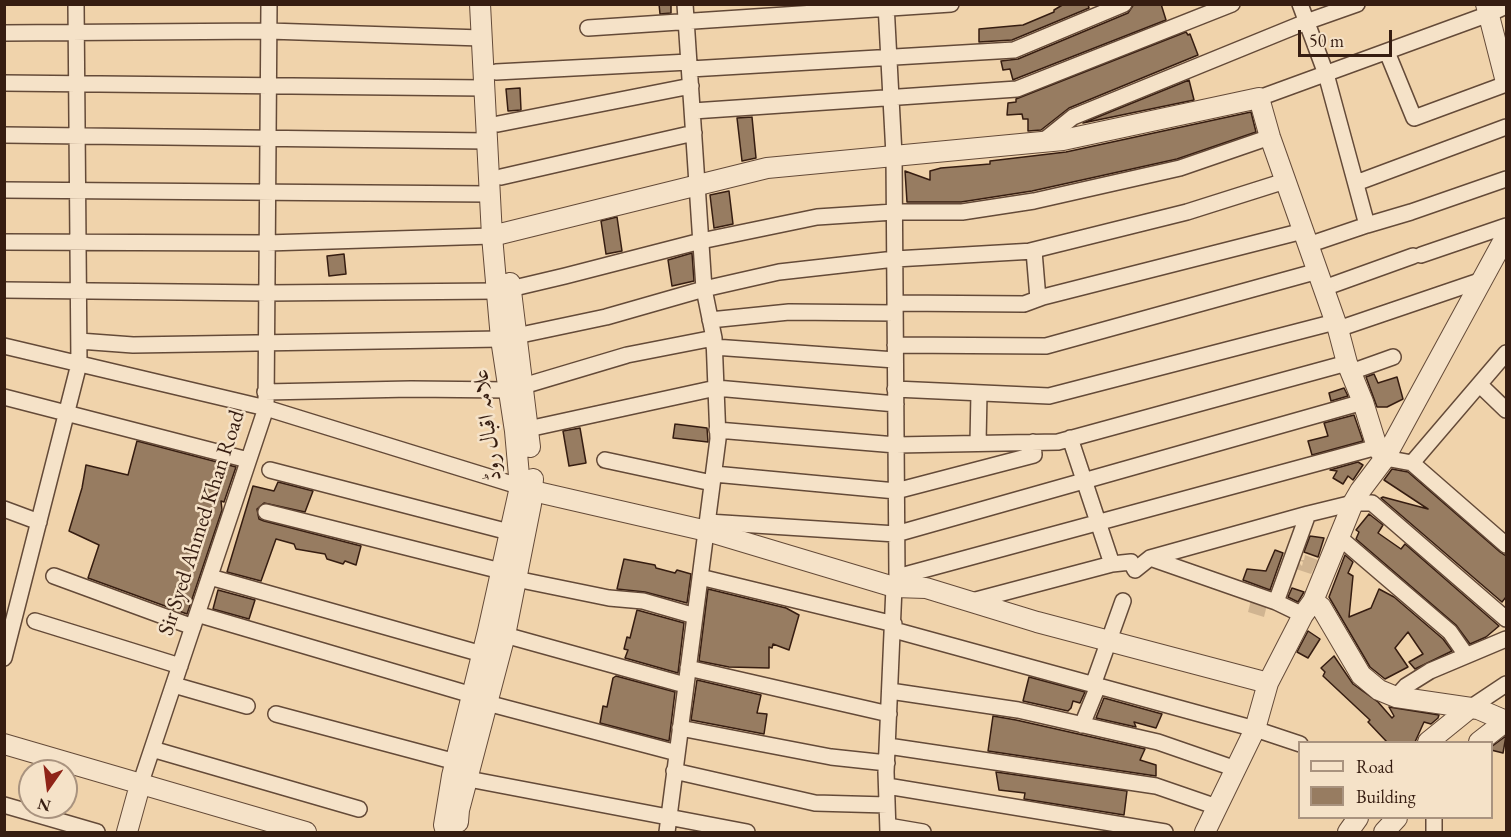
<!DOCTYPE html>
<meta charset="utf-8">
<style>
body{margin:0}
#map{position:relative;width:1511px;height:837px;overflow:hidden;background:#f0d3ab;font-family:"EB Garamond",serif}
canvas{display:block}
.frame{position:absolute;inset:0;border:6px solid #361d11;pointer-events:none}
.legend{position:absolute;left:1298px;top:741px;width:195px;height:78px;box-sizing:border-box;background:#f5e2c8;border:2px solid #a9937f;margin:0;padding:8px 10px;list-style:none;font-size:18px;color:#361d11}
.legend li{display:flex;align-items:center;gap:12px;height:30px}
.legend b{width:30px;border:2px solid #a9937f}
.north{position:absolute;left:18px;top:759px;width:60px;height:60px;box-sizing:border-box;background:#f5e2c8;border:2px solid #a9937f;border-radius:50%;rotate:194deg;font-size:16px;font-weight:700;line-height:24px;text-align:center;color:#361d11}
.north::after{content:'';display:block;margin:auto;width:21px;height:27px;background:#8f2418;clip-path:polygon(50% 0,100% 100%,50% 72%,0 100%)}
.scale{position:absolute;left:1298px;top:30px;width:94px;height:27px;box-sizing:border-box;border:3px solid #361d11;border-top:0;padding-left:8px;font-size:18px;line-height:21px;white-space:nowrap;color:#361d11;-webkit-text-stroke:4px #f5e2c8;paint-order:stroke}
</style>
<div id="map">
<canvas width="1511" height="837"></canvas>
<div class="frame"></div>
<ul class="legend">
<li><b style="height:8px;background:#f5e2c8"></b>Road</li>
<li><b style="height:16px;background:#977c61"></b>Building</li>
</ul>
<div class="north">N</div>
<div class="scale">50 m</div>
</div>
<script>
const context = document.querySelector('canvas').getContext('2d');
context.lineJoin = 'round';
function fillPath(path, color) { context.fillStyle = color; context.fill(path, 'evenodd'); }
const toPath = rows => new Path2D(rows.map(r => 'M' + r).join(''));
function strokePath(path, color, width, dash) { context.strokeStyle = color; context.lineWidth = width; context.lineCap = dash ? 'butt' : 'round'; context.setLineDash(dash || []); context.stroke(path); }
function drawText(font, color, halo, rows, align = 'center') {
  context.font = font + ' "EB Garamond",Amiri,serif'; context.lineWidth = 5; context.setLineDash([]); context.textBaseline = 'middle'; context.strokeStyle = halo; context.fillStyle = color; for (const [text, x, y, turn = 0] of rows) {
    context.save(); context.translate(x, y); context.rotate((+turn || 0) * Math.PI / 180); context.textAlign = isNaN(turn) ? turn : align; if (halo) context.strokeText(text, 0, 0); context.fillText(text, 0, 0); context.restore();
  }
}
const green = toPath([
 [1305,555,1318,560,1311,574,1296,569,1298,562,1302,566,1303,562,1299,560,1304,560],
 [1252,596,1268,601,1264,617,1248,612]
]);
const building = toPath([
 [659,4,671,4,671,13,660,14,659,4],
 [1064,4,1088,4,1089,8,1012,40,979,42,979,29,1023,25,1054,12,1054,10,1064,4],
 [1134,4,1161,4,1166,20,1015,79,1013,80,1010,69,1003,70,1001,61,1018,59,1128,13,1134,4],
 [1186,32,1188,35,1190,34,1198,55,1069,108,1041,130,1028,131,1028,119,1023,119,1022,114,1007,115,1008,103,1016,102,1016,99,1186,32],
 [1189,80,1194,100,1083,123,1189,80],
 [520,88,521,110,508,111,506,89,520,88],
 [1251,112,1256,132,1177,159,1032,191,961,202,907,202,905,171,930,180,930,171,941,168,990,164,990,161,1066,152,1251,112],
 [752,117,756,158,742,161,737,118,752,117],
 [729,191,733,224,714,228,710,195,729,191],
 [617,217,622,251,606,254,601,221,617,217],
 [692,253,694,281,672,286,668,260,692,253],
 [344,254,346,274,329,276,327,256,344,254],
 [1374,374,1378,383,1397,377,1403,399,1387,407,1377,407,1366,377,1374,374],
 [1344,388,1348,396,1331,401,1329,393,1344,388],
 [1354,415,1363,441,1312,455,1308,441,1328,436,1324,423,1354,415],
 [675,424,707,428,708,442,673,438,675,424],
 [580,428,586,463,569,466,563,431,580,428],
 [137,441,236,467,224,502,221,501,222,510,187,614,88,578,99,545,69,531,82,488,86,465,128,475,137,441],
 [1358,462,1363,465,1353,480,1348,476,1343,484,1333,478,1337,471,1330,470,1358,462],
 [1392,469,1408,472,1500,552,1506,556,1506,597,1502,602,1381,498,1383,497,1428,509,1384,480,1392,469],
 [278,482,313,491,305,512,264,503,257,509,259,519,264,521,361,546,356,565,345,561,343,564,327,559,325,554,296,549,294,544,276,539,261,581,227,572,253,486,274,491,278,482],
 [1369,514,1383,525,1378,533,1401,549,1405,544,1499,626,1486,637,1470,644,1456,625,1356,539,1359,532,1356,530,1369,514],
 [1310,536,1324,538,1318,557,1304,552,1310,536],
 [1275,550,1283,553,1270,590,1243,580,1247,569,1266,571,1275,550],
 [1345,555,1353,562,1348,573,1353,576,1349,617,1371,608,1379,589,1394,597,1443,639,1452,651,1415,669,1409,662,1423,654,1408,632,1395,648,1408,667,1385,679,1370,667,1329,597,1345,555],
 [624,559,655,565,656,568,675,573,677,570,691,574,687,603,645,592,617,589,624,559],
 [1292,588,1304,592,1298,602,1288,597,1292,588],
 [708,589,786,608,799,615,789,650,773,644,772,648,769,647,769,668,729,667,699,661,708,589],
 [218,590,255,600,249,619,213,609,218,590],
 [637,610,684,623,678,673,625,658,628,650,624,649,627,637,630,638,637,610],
 [1308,631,1320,639,1308,658,1297,652,1308,631],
 [1334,656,1353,684,1378,702,1392,718,1394,716,1389,707,1439,715,1438,718,1431,724,1424,722,1415,742,1387,742,1368,722,1370,720,1323,676,1325,672,1321,668,1334,656],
 [616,676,675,692,669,741,600,723,603,706,607,707,613,678,616,676],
 [1029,677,1085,692,1080,703,1073,701,1071,708,1068,711,1023,701,1029,677],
 [697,680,761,695,757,713,767,714,764,734,691,720,697,680],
 [1104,698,1162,714,1156,728,1134,722,1136,727,1096,718,1104,698],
 [993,716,1016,720,1145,749,1140,760,1156,765,1156,776,988,751,993,716],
 [1506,736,1503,753,1491,750,1491,747,1506,736],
 [996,772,1127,791,1124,815,1024,799,1025,793,999,790,996,772]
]);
const minor = toPath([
 [886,4,894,155,897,577,894,587,886,772,888,832],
 [1300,4,1326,74,1367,225,1411,212,1506,179],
 [588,28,951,4],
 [4,33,269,31,481,38],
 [1387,52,1414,118,1506,84],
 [690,69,1014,50,1124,4],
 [496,72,689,62],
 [4,83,484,88],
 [1259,98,1489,14,1506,6],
 [693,111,1017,89,1232,4],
 [498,124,691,86],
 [4,135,487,141],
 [1042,142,1073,117,1306,22,1357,4],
 [501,177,694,133],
 [1356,183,1506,127],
 [4,190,489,194],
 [4,242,267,243,492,236],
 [1308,245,1367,225],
 [1030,251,1187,212,1285,181],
 [1421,255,1506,226],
 [1324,288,1413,256],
 [510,289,565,276,701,241,817,217,894,212,962,212,1034,201,1180,168,1270,137],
 [4,290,267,293,497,291],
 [895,303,1024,304,1043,297,1303,231],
 [710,320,789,312,895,313],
 [1338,329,1482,280],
 [516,336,606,317,704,289,779,272,895,259,1034,251,1038,299],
 [79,341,133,345,501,339],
 [895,345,1046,346,1318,271],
 [4,346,266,408,528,489],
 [714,347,895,360],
 [1351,372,1393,357],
 [1480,385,1506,410],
 [523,386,627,355,714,338],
 [895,389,1049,396,1335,322],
 [265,392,411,389,508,390],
 [4,397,248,460],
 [528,429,716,388,896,404],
 [717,430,896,445,1058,442,1347,363],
 [1070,438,1112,564],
 [978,443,979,393],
 [1385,458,1412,463,1506,353],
 [605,460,712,483],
 [1412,463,1506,545],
 [270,470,509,532],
 [714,474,896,491,1034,455,1033,442],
 [4,509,39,522],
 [266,512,501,571],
 [708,522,896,534,1363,402],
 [1340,538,1450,632,1466,655],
 [1150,558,1276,602,1303,615],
 [54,576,193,627],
 [210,577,482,654],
 [700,577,894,624],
 [897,577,1377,447],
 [516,579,609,598,643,601,695,616],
 [972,601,1112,564,1131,562,1135,570,1150,558,1308,514,1353,503,1372,503,1506,619],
 [1276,602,1308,514],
 [197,614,472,695],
 [35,621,180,666],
 [894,630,1255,729,1300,744],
 [494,632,685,685],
 [4,658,79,364,76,4],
 [688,668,889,714],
 [174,685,247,706],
 [1093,685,1123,601],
 [890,691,1018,710,1158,742,1236,769],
 [1396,697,1406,686,1430,671,1506,639],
 [487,703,677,753],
 [1470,708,1506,684],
 [276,714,456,762],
 [1082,725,1098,686],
 [680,728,831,757,887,763],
 [888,746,1156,786,1217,807],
 [152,749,359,809],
 [674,771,815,803,887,805],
 [458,777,747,832],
 [140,785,266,408,269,4],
 [887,786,1165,832],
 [4,805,97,832],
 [1434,818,1434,832],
 [888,826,923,832],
 [667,832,718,439,714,338,704,289,685,4]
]);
const tertiary = toPath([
 [1486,4,1506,82],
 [492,236,767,168,1063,140,1259,98,1270,137,1338,329,1347,363,1363,402,1377,447,1385,458],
 [510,283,530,447],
 [533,491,707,531,894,587,926,588,1037,622,1268,683,1303,615,1313,601,1353,503,1360,491,1385,458,1506,236],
 [1313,601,1321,607,1361,675,1379,690,1396,697,1478,709,1506,721],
 [1428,742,1470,708],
 [1479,742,1506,721],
 [4,744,306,832],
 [458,822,459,810,505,635,531,504,533,479],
 [127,832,140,785],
 [446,832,444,825,452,776,488,631,520,487,515,431,501,339,492,236,480,4],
 [1205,832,1255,729,1268,683],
 [1348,832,1358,818],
 [1384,832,1397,818]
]);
const streetNames = [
 ["علامہ اقبال روڈ",488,425,-97],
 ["Sir Syed Ahmed Khan Road",202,523,-72]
];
fillPath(green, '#d0b491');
fillPath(building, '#977c61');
strokePath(building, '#361d11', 1.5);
strokePath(minor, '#644a38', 18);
strokePath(tertiary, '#644a38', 22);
strokePath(minor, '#f5e2c8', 15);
strokePath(tertiary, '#f5e2c8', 20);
drawText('22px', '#361d11', '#f5e2c8', streetNames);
</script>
